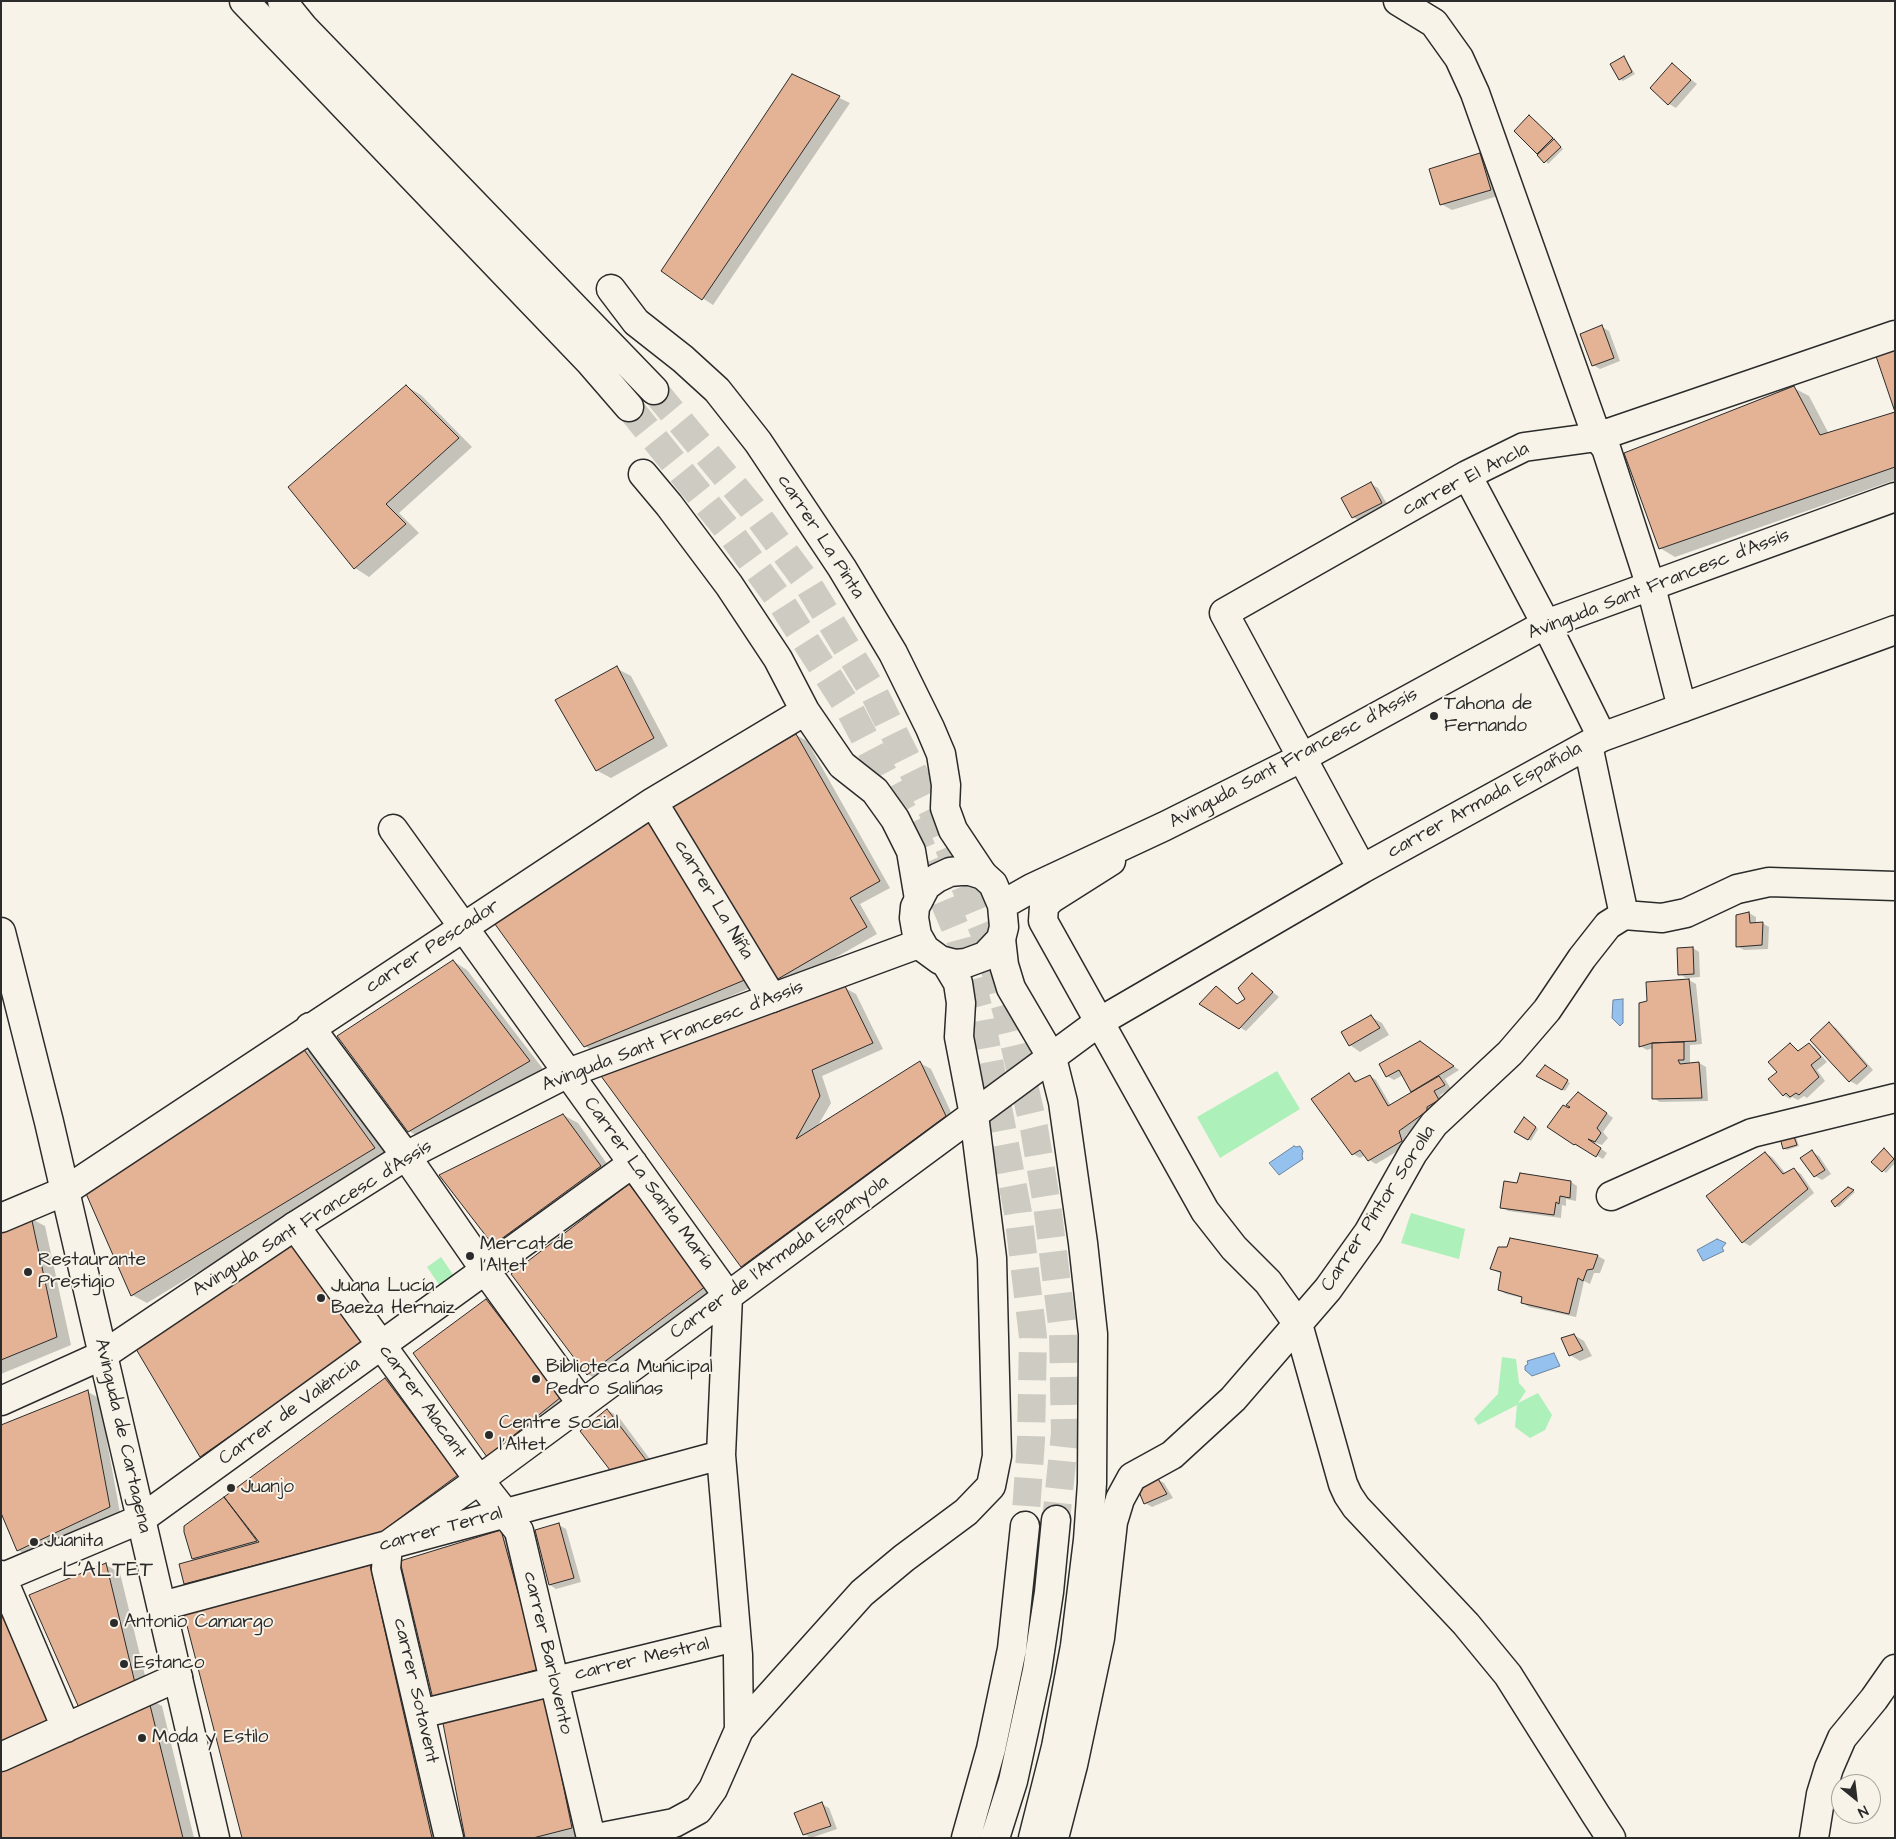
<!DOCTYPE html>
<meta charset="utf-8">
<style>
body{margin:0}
#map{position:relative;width:1896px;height:1839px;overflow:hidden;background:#f7f3e8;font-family:"Architects Daughter",sans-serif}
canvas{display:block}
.frame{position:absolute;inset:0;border:2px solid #2b2b2b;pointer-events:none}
.north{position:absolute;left:1831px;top:1774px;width:50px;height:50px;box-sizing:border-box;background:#f7f3e8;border:1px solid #a5a39c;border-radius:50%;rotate:151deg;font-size:14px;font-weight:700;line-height:20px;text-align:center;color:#2b2b2b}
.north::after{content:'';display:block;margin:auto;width:18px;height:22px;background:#2b2b2b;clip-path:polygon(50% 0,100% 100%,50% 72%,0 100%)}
</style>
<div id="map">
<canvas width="1896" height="1839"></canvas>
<div class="frame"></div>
<div class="north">N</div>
</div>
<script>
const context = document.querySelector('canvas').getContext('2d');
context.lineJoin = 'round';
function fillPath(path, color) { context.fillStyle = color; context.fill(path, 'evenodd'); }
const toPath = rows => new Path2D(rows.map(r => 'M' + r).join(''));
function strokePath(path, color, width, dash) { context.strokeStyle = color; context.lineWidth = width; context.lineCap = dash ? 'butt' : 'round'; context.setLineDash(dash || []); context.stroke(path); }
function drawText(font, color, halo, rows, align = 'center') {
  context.font = font + ' "Architects Daughter",sans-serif'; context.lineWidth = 4; context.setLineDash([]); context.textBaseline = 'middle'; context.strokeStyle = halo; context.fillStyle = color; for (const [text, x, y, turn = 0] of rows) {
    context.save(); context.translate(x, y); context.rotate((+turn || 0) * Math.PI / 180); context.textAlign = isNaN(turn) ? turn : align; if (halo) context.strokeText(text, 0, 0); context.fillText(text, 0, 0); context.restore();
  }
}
const green = toPath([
 [1277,1071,1300,1109,1220,1158,1197,1117],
 [1411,1213,1465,1229,1459,1259,1401,1243],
 [441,1257,456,1279,442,1289,427,1267],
 [1502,1357,1516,1359,1519,1383,1526,1391,1518,1403,1538,1393,1552,1415,1545,1430,1530,1438,1515,1427,1517,1405,1478,1425,1474,1419,1498,1394]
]);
const water = toPath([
 [1623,999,1623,1023,1620,1026,1612,1018,1613,1000,1623,999],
 [1294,1146,1296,1147,1300,1146,1303,1151,1302,1156,1303,1159,1279,1175,1269,1163,1294,1146],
 [1717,1239,1726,1243,1722,1248,1724,1251,1703,1261,1697,1250,1717,1239],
 [1554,1353,1560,1366,1532,1376,1525,1370,1525,1366,1528,1364,1527,1361,1554,1353]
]);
const shadow = toPath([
 [1624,58,1626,60,1635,74,1623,81,1620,79],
 [1672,65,1697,84,1676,108,1669,104],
 [793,76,850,103,713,305,662,271],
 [1529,117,1536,121,1563,149,1548,164,1540,154,1516,131],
 [1480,155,1491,161,1501,195,1452,210,1441,204],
 [1602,327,1609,331,1620,361,1600,369,1593,365],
 [406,386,421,395,472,447,399,513,419,533,369,577,355,568,290,488],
 [1794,388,1809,396,1829,434,1895,414,1895,480,1675,557,1660,548],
 [1371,484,1378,488,1388,506,1360,521,1353,517],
 [616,668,631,676,668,746,611,778,596,770],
 [796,735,807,741,890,888,860,904,877,934,782,988,671,807],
 [651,817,757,985,596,1053,585,1046],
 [1749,913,1756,917,1756,924,1762,923,1769,927,1768,949,1744,950,1737,946,1737,916],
 [1693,948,1699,952,1700,977,1686,978,1680,974],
 [453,961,467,970,543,1069,423,1139,409,1131],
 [1252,975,1279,997,1246,1031,1201,1004,1223,992,1238,1005,1246,999],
 [1689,980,1696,984,1702,1044,1690,1045,1690,1064,1699,1063,1706,1067,1708,1101,1660,1102,1653,1098,1653,1048,1647,1050,1640,1046,1648,1002],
 [845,988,856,994,883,1049,822,1076,831,1103,817,1127,920,1063,931,1069,956,1123,753,1272,742,1266,603,1077],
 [1371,1017,1382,1023,1389,1035,1360,1052,1350,1045],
 [1829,1024,1836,1028,1873,1070,1857,1085,1850,1081],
 [1790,1044,1800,1052,1809,1044,1815,1048,1827,1062,1817,1070,1825,1081,1807,1098,1804,1096,1798,1100,1792,1097,1790,1099,1783,1095,1779,1072],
 [1427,1047,1459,1070,1445,1079,1451,1089,1440,1095,1445,1104,1433,1115,1406,1135,1408,1145,1376,1164,1369,1160,1365,1155,1360,1158,1353,1154,1350,1075,1358,1082,1370,1076,1376,1080,1391,1106,1412,1093,1403,1075,1394,1080,1387,1076],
 [302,1048,317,1056,388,1157,147,1303,132,1295],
 [1545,1066,1570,1083,1565,1091,1538,1076],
 [1585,1097,1613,1118,1603,1132,1608,1138,1602,1145,1590,1141,1607,1153,1603,1159,1582,1147,1581,1148,1574,1144,1569,1110],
 [563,1115,578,1123,615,1175,508,1252,494,1244],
 [1527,1120,1538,1129,1531,1141,1516,1132],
 [1793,1135,1796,1137,1799,1146,1787,1150,1784,1148],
 [1887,1151,1895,1160,1895,1163,1886,1173,1873,1162],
 [1812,1152,1819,1156,1831,1174,1822,1180,1815,1176],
 [1765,1153,1772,1157,1786,1174,1794,1170,1801,1174,1814,1193,1750,1246,1743,1242,1708,1196],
 [1571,1182,1577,1186,1576,1201,1566,1199,1566,1206,1562,1205,1561,1218,1508,1211,1502,1207,1518,1184],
 [629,1186,644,1194,719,1294,602,1383,588,1374],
 [1848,1188,1855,1192,1839,1207,1836,1206],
 [30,1218,45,1226,71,1345,1,1374,1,1230],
 [1511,1240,1598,1256,1605,1260,1600,1273,1594,1273,1590,1284,1584,1281,1576,1317,1529,1307,1523,1303,1523,1298,1506,1294,1499,1290,1502,1274,1491,1269,1508,1248],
 [486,1300,497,1307,571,1404,498,1462,488,1456],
 [1574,1335,1584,1341,1592,1356,1580,1361,1570,1355],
 [382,1348,215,1465,201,1456,138,1349],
 [385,1379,396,1385,468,1482,392,1538,196,1589,186,1583,194,1561,185,1532,186,1527],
 [88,1392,99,1398,120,1513,29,1556,18,1550],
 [607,1410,618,1416,658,1470,625,1479],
 [1157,1479,1164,1483,1173,1498,1152,1507,1145,1503,1139,1488],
 [559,1525,566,1529,581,1582,556,1589,550,1585],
 [501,1531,511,1537,549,1674,444,1704],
 [106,1565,120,1573,149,1692,95,1718],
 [370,1567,380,1573,441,1838,243,1838],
 [1,1604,69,1728,1,1758],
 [147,1698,162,1706,194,1838,1,1838],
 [545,1698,580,1838,466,1838],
 [822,1804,829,1808,837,1829,811,1838,804,1834]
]);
const building = toPath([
 [1624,56,1632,72,1619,80,1610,64,1624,56],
 [1672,63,1691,80,1668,105,1650,88,1672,63],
 [792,74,840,96,702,300,661,271,792,74],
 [1529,115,1553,138,1537,154,1514,131,1529,115],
 [1554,139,1561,147,1544,163,1537,155,1554,139],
 [1480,153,1491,190,1440,205,1429,169,1480,153],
 [1602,325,1614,358,1592,366,1580,334,1602,325],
 [1895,350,1895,412,1876,356,1895,350],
 [406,385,459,438,386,504,406,524,354,569,288,487,406,385],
 [1794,386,1820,435,1895,412,1895,467,1659,549,1624,453,1794,386],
 [1371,482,1382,503,1352,518,1341,498,1371,482],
 [617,666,654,738,596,771,555,700,617,666],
 [796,734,880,881,850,898,867,927,771,983,670,806,796,734],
 [651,816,747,979,584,1047,492,920,651,816],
 [1749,912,1750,923,1763,922,1762,945,1736,947,1736,915,1749,912],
 [1693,947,1694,974,1678,975,1677,948,1693,947],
 [453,960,530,1061,408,1132,337,1036,453,960],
 [1252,973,1273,992,1239,1029,1199,1004,1216,986,1237,1004,1245,999,1238,988,1252,973],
 [1689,979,1696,1041,1652,1043,1639,1047,1639,1003,1647,1001,1646,982,1689,979],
 [845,986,873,1043,812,1070,820,1096,796,1139,920,1061,946,1116,741,1267,601,1076,845,986],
 [1371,1015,1380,1028,1349,1046,1341,1032,1371,1015],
 [1829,1022,1867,1066,1849,1082,1810,1040,1829,1022],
 [1420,1041,1454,1066,1411,1092,1399,1070,1386,1077,1379,1064,1420,1041],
 [1684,1042,1684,1060,1678,1060,1680,1064,1699,1062,1702,1098,1652,1099,1652,1043,1684,1042],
 [1790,1043,1798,1051,1809,1043,1821,1057,1811,1065,1819,1077,1799,1095,1796,1093,1790,1097,1786,1093,1783,1096,1768,1079,1777,1072,1768,1062,1790,1043],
 [302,1047,375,1148,131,1296,84,1189,302,1047],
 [1545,1065,1568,1080,1562,1090,1536,1076,1545,1065],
 [1349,1073,1355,1082,1370,1075,1388,1106,1439,1076,1445,1085,1434,1091,1439,1100,1427,1107,1427,1111,1399,1131,1402,1141,1368,1161,1360,1150,1352,1155,1311,1099,1349,1073],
 [1578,1092,1607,1113,1597,1128,1601,1133,1595,1142,1588,1139,1601,1148,1596,1157,1575,1144,1574,1145,1547,1127,1563,1105,1569,1108,1570,1107,1566,1105,1578,1092],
 [563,1114,601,1166,493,1245,439,1175,563,1114],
 [1524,1117,1536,1127,1528,1140,1514,1132,1524,1117],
 [1793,1134,1797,1145,1783,1149,1780,1138,1793,1134],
 [1884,1148,1894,1159,1882,1172,1871,1162,1884,1148],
 [1812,1150,1825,1170,1814,1177,1800,1158,1812,1150],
 [1765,1152,1783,1174,1794,1168,1808,1189,1742,1243,1706,1196,1765,1152],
 [1520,1173,1571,1181,1570,1198,1560,1196,1559,1204,1556,1202,1554,1215,1500,1208,1504,1181,1517,1183,1520,1173],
 [629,1184,706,1286,587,1375,511,1274,629,1184],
 [1848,1187,1854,1190,1835,1207,1831,1201,1848,1187],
 [31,1216,57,1337,1,1360,1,1229,31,1216],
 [1510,1238,1598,1255,1593,1269,1587,1270,1583,1281,1578,1278,1569,1314,1521,1303,1522,1297,1498,1290,1501,1272,1490,1269,1498,1247,1507,1247,1510,1238],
 [290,1241,368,1340,200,1457,136,1349,290,1241],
 [486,1299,561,1397,487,1457,413,1353,486,1299],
 [1574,1334,1583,1350,1569,1356,1561,1338,1574,1334],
 [385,1378,458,1475,381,1532,184,1584,179,1564,259,1542,224,1497,385,1378],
 [88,1390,110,1507,17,1551,1,1513,1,1425,88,1390],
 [607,1409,649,1464,613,1474,580,1431,607,1409],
 [1157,1477,1167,1494,1144,1504,1137,1487,1157,1477],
 [224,1497,257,1541,192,1559,184,1532,184,1526,224,1497],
 [559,1523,574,1578,549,1585,535,1530,559,1523],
 [501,1530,539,1669,433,1699,400,1561,501,1530],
 [106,1563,135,1683,80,1710,29,1595,106,1563],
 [370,1565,432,1838,242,1838,184,1614,370,1565],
 [1,1614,55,1720,1,1744,1,1614],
 [148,1697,183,1838,1,1838,1,1765,148,1697],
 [545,1697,572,1828,533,1838,465,1838,442,1718,545,1697],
 [822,1802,831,1826,803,1835,794,1813,822,1802]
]);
const highwayTunnel = toPath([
 [654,390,752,508,806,581,874,693,940,826,985,934,1007,1013,1034,1128,1047,1205,1063,1332,1065,1433,1056,1520],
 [629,407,732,535,779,599,851,712,919,842,960,939,981,1018,1018,1213,1033,1337,1031,1440,1025,1526]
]);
const minor = toPath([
 [1398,1,1434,23,1459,58,1475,93,1597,437,1606,448,1651,587,1682,708],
 [611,289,636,322,683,359,717,390,758,442,842,568,893,653,930,728,941,754,946,785,945,808,953,830,983,875],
 [643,474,669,505,729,585,778,659,805,711,842,765,875,791,895,819,911,851,919,899],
 [1467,475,1546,624,1602,737],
 [1588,745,1624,915],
 [653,802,772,998],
 [393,829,728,1296,721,1455,738,1655,739,1730],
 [1111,861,1051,899,1044,906,1043,921,1205,1211,1234,1248,1268,1282,1298,1324,1343,1484,1348,1495,1356,1507,1466,1624,1508,1675,1596,1815,1611,1838],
 [1362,869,1224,613,1467,475,1524,447,1597,437,1895,335],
 [310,1027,406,1156,485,1270,582,1404],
 [1611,1196,1752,1133,1895,1098],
 [1,1218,65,1191,653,802,805,711],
 [295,1226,479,1480,519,1531,591,1838],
 [1,1401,103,1355],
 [1,1575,66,1728],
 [1,1578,141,1519,633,1163],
 [162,1606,721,1455],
 [420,1714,719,1641],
 [1,1757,178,1677],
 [449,1838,386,1569,388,1545,479,1480,1099,1022,1362,869,1602,737,1895,630],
 [597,1838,674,1823,698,1810,713,1789,739,1730,862,1593,904,1558,966,1512,991,1486,997,1456,992,1258,974,1115,959,1037,961,1003,958,983,946,963],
 [1054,1838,1073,1765,1100,1638,1113,1522,1120,1499,1132,1477,1172,1455,1233,1399,1328,1289,1368,1233,1413,1153,1434,1124,1510,1053,1547,1010,1582,958,1608,925,1624,915,1662,918,1686,913,1737,889,1769,882,1895,886],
 [1814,1838,1821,1794,1829,1768,1842,1738,1874,1699,1895,1669]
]);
const major = toPath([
 [960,871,970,871,983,875,993,884,1002,905,1004,927,1001,939,985,956,966,963,955,964,940,960,925,949,917,935,914,918,915,907,926,886,937,878,950,872,960,871],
 [1002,905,1032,888,1165,826,1303,757,1546,624,1895,497],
 [1,932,49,1122,215,1838],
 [103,1355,295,1226,406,1156,568,1073,921,943]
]);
const highway = toPath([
 [244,1,590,362,629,407],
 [282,1,304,28,654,390],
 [1001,939,1004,965,1011,988,1052,1058,1063,1102,1083,1243,1093,1334,1092,1483,1088,1540,1075,1646,1056,1747,1033,1838],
 [966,1838,991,1749,1012,1649,1025,1526],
 [995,1838,1013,1781,1037,1671,1049,1592,1056,1520]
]);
const markers = [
 [1434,716,5,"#2b2b2b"],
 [470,1256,5,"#2b2b2b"],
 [28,1272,5,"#2b2b2b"],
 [321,1298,5,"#2b2b2b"],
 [536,1379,5,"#2b2b2b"],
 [489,1435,5,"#2b2b2b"],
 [231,1488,5,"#2b2b2b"],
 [34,1542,5,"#2b2b2b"],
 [114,1623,5,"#2b2b2b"],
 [124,1664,5,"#2b2b2b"],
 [142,1738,5,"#2b2b2b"]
];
const streetNames = [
 ["carrer El Ancla",1466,480,-27],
 ["carrer La Pinta",820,537,57],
 ["Avinguda Sant Francesc d'Assís",1659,585,-21],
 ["Avinguda Sant Francesc d'Assís",1294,759,-28],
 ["carrer Armada Española",1485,801,-29],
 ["carrer La Niña",713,900,59],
 ["carrer Pescador",433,947,-33],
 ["Avinguda Sant Francesc d’Assís",673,1037,-21],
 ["Carrer La Santa María",648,1184,54],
 ["Carrer Pintor Sorolla",1379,1209,-57],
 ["Avinguda Sant Francesc d’Assís",313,1219,-32],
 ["Carrer de l'Armada Espanyola",780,1258,-36],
 ["carrer Alacant",422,1402,54],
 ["Carrer de València",290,1412,-36],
 ["Avinguda de Cartagena",122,1436,77],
 ["carrer Terral",441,1530,-15],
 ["carrer Barlovento",547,1653,77],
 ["carrer Mestral",642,1660,-13],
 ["carrer Sotavent",415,1691,77]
];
const poiNames = [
 ["Tahona de",1444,705],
 ["Fernando",1444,727],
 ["Mercat de",480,1245],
 ["l'Altet",480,1267],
 ["Restaurante",38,1261],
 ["Prestigio",38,1283],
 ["Juana Lucía",331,1287],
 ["Baeza Hernaiz",331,1309],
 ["Biblioteca Municipal",546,1368],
 ["Pedro Salinas",546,1390],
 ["Centre Social",499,1424],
 ["l'Altet",499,1446],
 ["Juanjo",241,1488],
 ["Juanita",44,1542],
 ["Antonio Camargo",124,1623],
 ["Estanco",134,1664],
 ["Moda y Estilo",152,1738]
];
const quarterNames = [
 ["L'ALTET",108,1572]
];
fillPath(green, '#adf0ba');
fillPath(water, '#95c1ee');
strokePath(water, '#6b85a0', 1);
fillPath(shadow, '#0003');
fillPath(building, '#e4b295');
strokePath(building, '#2b2b2b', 1);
strokePath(highwayTunnel, '#cecbc2', 28, [28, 14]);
strokePath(minor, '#2b2b2b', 31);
strokePath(major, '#2b2b2b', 31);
strokePath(highway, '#2b2b2b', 31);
strokePath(minor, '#f7f3e8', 28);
strokePath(major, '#f7f3e8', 28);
strokePath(highway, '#f7f3e8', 28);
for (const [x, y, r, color] of markers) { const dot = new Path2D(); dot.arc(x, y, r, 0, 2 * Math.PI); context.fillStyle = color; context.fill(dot); strokePath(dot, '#f7f3e8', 2); }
drawText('19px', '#2b2b2b', '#f7f3e8', streetNames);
drawText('19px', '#2b2b2b', '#f7f3e8', poiNames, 'left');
context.letterSpacing = '1px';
drawText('21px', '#2b2b2b', '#f7f3e8', quarterNames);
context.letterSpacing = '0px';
</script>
